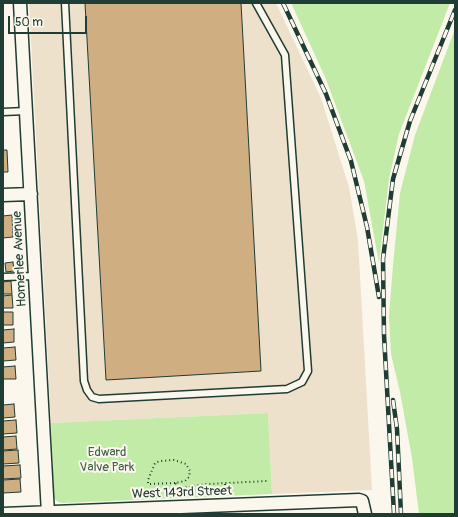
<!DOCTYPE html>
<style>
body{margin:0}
#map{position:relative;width:458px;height:517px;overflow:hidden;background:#fbf7ec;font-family:Pangolin,sans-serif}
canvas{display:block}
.frame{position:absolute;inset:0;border:4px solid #1f3d34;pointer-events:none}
.scale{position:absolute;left:8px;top:16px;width:79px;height:18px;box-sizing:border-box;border:2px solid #1f3d34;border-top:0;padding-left:5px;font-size:12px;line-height:14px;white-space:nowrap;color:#1f3d34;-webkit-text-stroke:3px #fbf7ec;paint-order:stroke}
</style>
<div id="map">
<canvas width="458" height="517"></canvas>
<div class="frame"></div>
<div class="scale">50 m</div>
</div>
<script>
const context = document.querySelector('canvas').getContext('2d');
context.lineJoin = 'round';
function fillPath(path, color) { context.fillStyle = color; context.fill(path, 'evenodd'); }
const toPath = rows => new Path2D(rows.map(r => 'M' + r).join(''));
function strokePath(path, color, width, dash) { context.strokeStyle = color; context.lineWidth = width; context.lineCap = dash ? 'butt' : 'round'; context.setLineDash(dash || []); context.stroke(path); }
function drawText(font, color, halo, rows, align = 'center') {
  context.font = font + ' Pangolin,sans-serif'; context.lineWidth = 4; context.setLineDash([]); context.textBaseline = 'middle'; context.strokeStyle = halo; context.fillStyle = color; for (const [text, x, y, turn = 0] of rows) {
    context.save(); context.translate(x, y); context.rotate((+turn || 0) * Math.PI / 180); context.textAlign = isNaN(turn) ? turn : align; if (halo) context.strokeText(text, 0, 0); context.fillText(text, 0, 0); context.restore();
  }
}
const built = toPath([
 [29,3,276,3,321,98,349,187,358,240,372,490,272,494,268,413,51,423]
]);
const green = toPath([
 [291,3,450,3,399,134,389,179,379,263,364,181,325,77],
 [455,29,455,514,419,514,412,458,400,392,391,354,389,316,393,265,400,193,415,135],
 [268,413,272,494,63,503,58,502,54,498,51,423]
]);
const building = toPath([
 [85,3,241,3,261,371,106,380,85,3],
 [3,150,7,150,8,172,3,172,3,150],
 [12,215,13,237,3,238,3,216,12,215],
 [13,262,14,271,6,272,5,263,13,262],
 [11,281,12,294,3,294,3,282,11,281],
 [12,295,13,308,3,308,3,296,12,295],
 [3,312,13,312,13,325,3,325,3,312],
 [14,329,14,342,3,343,3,330,14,329],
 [15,347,16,360,3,361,3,348,15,347],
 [15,366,16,379,3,379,3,367,15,366],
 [14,404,15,417,3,418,3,405,14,404],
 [16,420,17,433,3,434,3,421,16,420],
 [16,436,17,449,3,450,3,437,16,436],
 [18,450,19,463,3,464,3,451,18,450],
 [20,465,21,478,3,479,3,466,20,465],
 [20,479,21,492,3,493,3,480,20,479]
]);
const path = toPath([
 [175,483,148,484,148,480,155,463,160,461,174,460,186,464,190,471,189,477,185,481,175,483,181,488,207,484,267,481],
 [225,484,226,494]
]);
const lane = toPath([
 [65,3,84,381,87,390,92,397,99,399,287,389,302,382,308,371,285,55,256,3],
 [3,112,26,111],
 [3,277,35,276]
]);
const street = toPath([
 [20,3,48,514],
 [3,195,31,194],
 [3,514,359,500,362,501,365,514]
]);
const rail = toPath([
 [283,3,326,94,351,161,367,227,379,297],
 [393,400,397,429,401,514],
 [394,514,384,335,383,259,393,179,410,121,455,10]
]);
const streetNames = [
 ["Homerlee Avenue",20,259,-93],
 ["West 143rd Street",182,493,-2]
];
const parkNames = [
 ["Edward",107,453],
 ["Valve Park",107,468]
];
fillPath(built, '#eee1cc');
fillPath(green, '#c1eba7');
fillPath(building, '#cfae82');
strokePath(building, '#1f3d34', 1);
strokePath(lane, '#1f3d34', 9);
strokePath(street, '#1f3d34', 15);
strokePath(path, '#1f3d34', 2, [1, 3]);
strokePath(lane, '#fbf7ec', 6);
strokePath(street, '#fbf7ec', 12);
strokePath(rail, '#1f3d34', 4.5);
strokePath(rail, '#fbf7ec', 3, [9]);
drawText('13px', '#1f3d34', '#fbf7ec', streetNames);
drawText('13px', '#3f604b', '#fbf7ec', parkNames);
</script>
